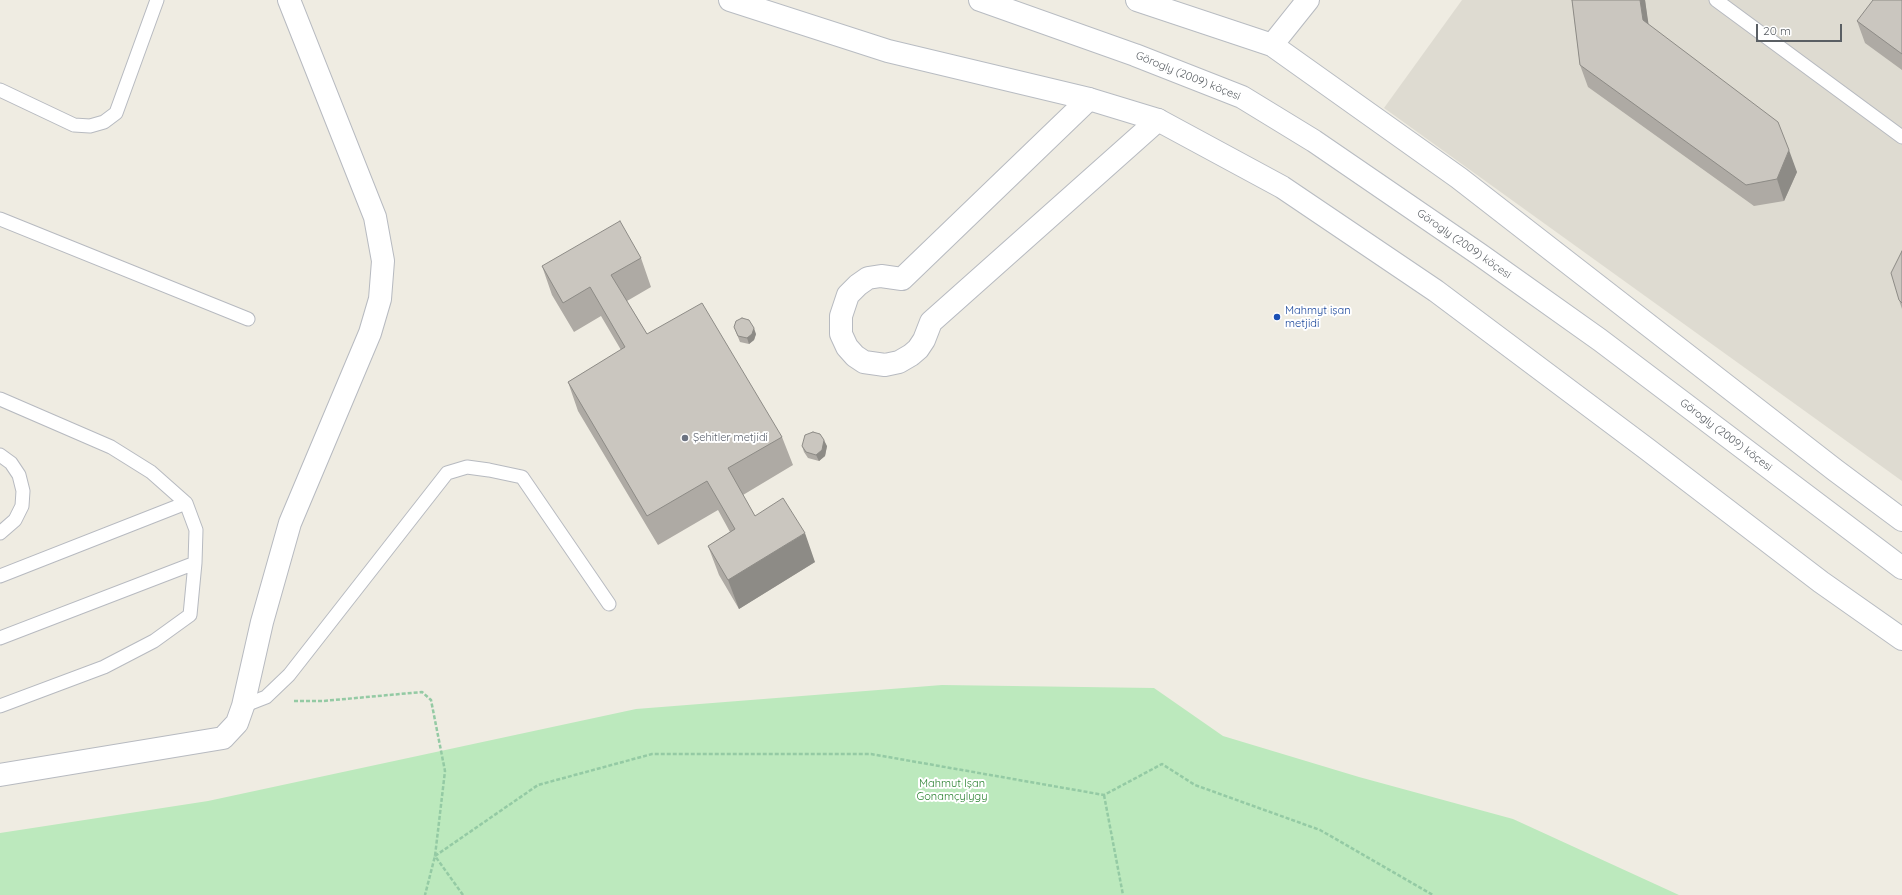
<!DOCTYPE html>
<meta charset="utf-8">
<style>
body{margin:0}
#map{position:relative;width:1902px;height:895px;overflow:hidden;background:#efece2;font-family:Quicksand,sans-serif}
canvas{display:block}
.scale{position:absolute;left:1756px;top:24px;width:86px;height:18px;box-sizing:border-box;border:2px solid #5a5f64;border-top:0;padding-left:5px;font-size:12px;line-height:14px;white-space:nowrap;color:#5a5f64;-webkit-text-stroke:3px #fff;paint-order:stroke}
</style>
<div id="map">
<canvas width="1902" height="895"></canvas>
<div class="scale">20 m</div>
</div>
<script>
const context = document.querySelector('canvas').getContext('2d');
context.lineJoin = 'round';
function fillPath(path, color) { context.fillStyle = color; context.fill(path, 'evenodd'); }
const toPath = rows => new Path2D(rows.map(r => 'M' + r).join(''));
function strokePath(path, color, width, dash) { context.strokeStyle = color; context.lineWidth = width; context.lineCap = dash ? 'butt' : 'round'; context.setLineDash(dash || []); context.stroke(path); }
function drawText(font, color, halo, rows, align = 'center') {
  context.font = font + ' Quicksand,sans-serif'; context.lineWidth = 4; context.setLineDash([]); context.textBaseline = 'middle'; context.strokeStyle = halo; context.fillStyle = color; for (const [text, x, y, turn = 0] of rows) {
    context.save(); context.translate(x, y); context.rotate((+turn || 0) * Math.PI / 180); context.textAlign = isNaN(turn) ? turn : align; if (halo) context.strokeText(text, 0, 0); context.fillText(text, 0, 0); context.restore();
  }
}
const education = toPath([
 [1462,0,1902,0,1902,481,1384,108]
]);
const green = toPath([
 [942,685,1154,688,1223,736,1359,777,1513,819,1679,895,0,895,0,833,208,801,636,709]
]);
const path = toPath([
 [294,701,323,701,422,692,431,700,445,771,435,856,425,895],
 [1104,795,1123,895],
 [463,895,435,856,538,785,652,754,871,754,1104,795,1162,764,1195,785,1320,830,1433,895]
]);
const lane = toPath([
 [1716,0,1902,137],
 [0,90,74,125,90,126,104,122,116,113,157,0],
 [0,219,248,319],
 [0,399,111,447,151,472,186,503,196,530,195,563,190,615,154,641,104,667,0,706],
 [0,455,11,463,19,475,23,491,22,506,15,520,0,533],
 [0,576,186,503],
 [0,638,195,563],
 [243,706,266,697,289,675,447,473,467,467,489,470,522,477,609,604]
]);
const street = toPath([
 [1272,45,1308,0],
 [1089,99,902,279,881,276,868,278,858,285,848,295,841,316,841,334,847,347,855,356,864,362,885,365,899,362,911,355,918,349,924,340,931,322,1158,120],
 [0,775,223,738,237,723,243,706,262,622,290,523,370,333,380,299,383,261,375,217,289,0]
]);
const secondary = toPath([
 [730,0,888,51,1089,99,1158,120,1282,187,1436,291,1647,449,1821,582,1902,639],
 [980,0,1135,55,1242,97,1314,141,1479,254,1600,340,1902,568],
 [1137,0,1272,45,1459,178,1835,470,1902,520]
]);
const wall = toPath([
 [1572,0,1645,0,1648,24,1797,172,1784,201,1754,206,1588,87,1580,65],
 [1902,0,1902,70,1865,43,1857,21],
 [1902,251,1902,309,1899,300],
 [641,258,651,287,627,301,647,334,782,437,793,465,743,495,755,516,815,562,739,609,719,575,708,546,730,532,718,510,658,545,578,411,568,382,621,350,601,316,574,332,552,295,542,266],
 [734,327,756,334,754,340,749,344,740,342],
 [802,446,827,446,825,456,819,461,808,458,804,452]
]);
const shadedWall = toPath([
 [1640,0,1645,0,1651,41,1643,20],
 [1789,150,1797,172,1784,201,1777,179],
 [754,328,756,334,754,340,749,344,747,338],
 [824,440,827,446,825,456,819,461,816,455],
 [805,533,815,562,739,609,728,580]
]);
const building = toPath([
 [1572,0,1640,0,1643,20,1778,122,1789,150,1777,179,1746,185,1580,65,1572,0],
 [1873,0,1902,0,1902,54,1857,21,1873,0],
 [620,221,641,258,611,275,647,334,702,303,782,437,728,468,755,516,783,498,805,533,728,580,708,546,735,529,707,481,647,516,568,382,625,347,590,287,563,303,542,266,620,221],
 [1902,251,1902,303,1899,300,1891,273,1902,251],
 [742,318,749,320,754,328,752,334,747,338,738,336,734,327,736,321,742,318],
 [813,432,820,434,824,440,822,450,816,455,806,452,802,446,805,435,813,432]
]);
const markers = [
 [1277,317,4,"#1a4fb4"],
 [685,438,4,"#6b7280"]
];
const streetNames = [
 ["Görogly (2009) köçesi",1188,76,22],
 ["Görogly (2009) köçesi",1464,244,35],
 ["Görogly (2009) köçesi",1726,435,37]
];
const transitNames = [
 ["Mahmyt işan",1285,311],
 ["metjidi",1285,324]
];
const worshipNames = [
 ["Şehitler metjidi",693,438]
];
const parkNames = [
 ["Mahmut Işan",952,784],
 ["Gonamçylygy",952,797]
];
fillPath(education, '#dedbd1');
fillPath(green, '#bce9bd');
strokePath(lane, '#b7bac0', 15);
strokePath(street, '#b7bac0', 24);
strokePath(secondary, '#b8bcc2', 24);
strokePath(path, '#94caa4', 2.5, [4, 2]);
strokePath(lane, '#fff', 13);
strokePath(street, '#fff', 22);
strokePath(secondary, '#fff', 22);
fillPath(wall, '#aeaaa4');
fillPath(shadedWall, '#8d8b86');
fillPath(building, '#cac6bf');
strokePath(building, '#8d8b86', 1);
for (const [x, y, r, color] of markers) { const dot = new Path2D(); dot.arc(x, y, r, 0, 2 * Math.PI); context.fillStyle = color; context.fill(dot); strokePath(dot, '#fff', 1.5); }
drawText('11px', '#5a5f64', '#fff', streetNames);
drawText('11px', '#164399', '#fff', transitNames, 'left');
drawText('11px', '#5b616d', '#fff', worshipNames, 'left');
drawText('11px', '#2c8232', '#fff', parkNames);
</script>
